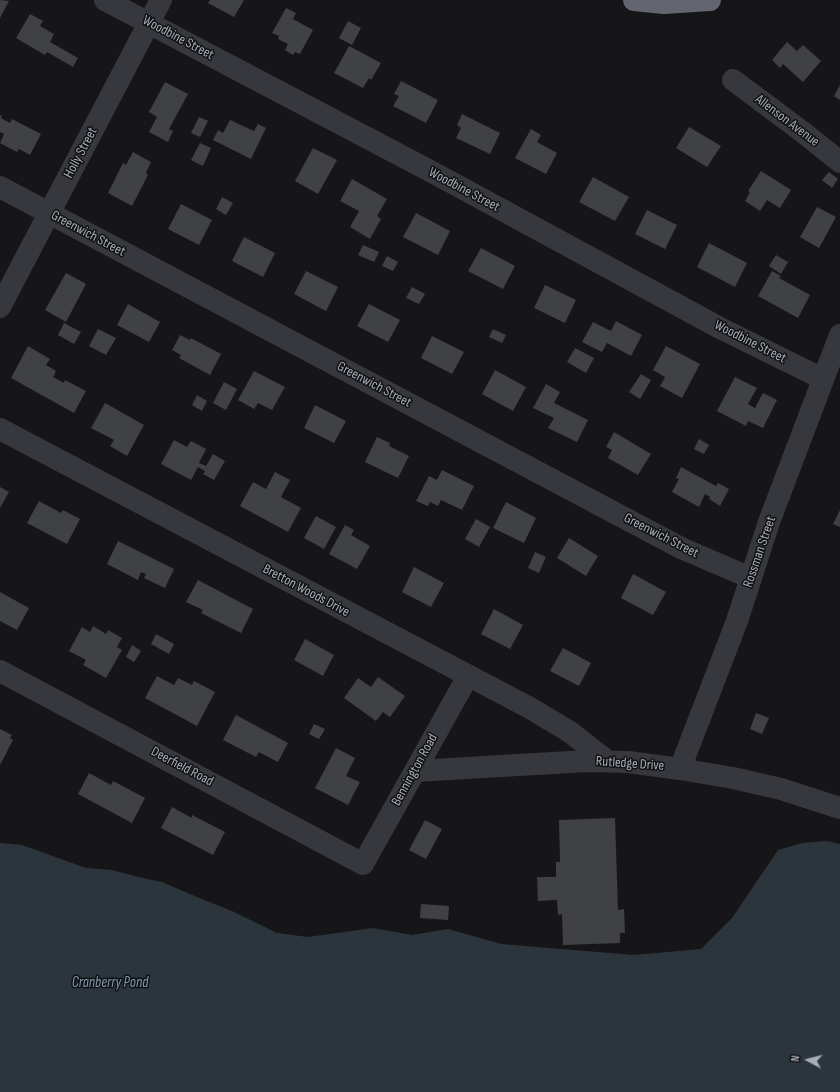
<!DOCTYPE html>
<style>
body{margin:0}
#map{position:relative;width:840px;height:1092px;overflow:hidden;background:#161618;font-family:"Sofia Sans Condensed",sans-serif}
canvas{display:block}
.north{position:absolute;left:788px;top:1040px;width:40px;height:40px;-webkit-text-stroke:3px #111113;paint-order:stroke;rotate:277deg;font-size:11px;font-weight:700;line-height:16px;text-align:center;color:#a8adb8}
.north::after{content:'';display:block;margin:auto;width:14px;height:18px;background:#a8adb8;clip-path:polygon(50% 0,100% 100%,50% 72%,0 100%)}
</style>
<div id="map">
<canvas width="840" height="1092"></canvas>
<div class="north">N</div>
</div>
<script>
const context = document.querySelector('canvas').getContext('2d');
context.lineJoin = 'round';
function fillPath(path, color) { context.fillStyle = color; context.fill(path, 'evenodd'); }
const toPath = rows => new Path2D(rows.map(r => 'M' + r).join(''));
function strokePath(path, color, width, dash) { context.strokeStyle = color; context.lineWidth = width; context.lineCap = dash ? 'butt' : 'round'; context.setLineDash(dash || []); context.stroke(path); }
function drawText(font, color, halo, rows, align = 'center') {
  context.font = font + ' "Sofia Sans Condensed",sans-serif'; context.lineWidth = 3; context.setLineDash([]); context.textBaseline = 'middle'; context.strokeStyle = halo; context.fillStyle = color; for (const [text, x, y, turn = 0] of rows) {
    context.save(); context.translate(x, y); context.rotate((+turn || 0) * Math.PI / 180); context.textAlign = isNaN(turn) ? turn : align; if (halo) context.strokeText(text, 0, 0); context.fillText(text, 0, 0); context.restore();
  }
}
const water = toPath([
 [827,841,840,844,840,1092,0,1092,0,843,22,845,86,868,112,870,138,877,162,882,197,897,232,911,277,933,308,937,373,928,412,935,448,929,501,944,634,955,701,949,732,918,778,850,802,843]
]);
const building = toPath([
 [0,0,9,1,0,18],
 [210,0,244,0,234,17,208,3],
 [286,8,296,13,293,19,313,30,300,54,295,52,293,55,285,50,288,44,278,39,279,36,272,33],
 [30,14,43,21,40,26,54,34,50,42,78,58,73,67,47,52,45,55,16,38],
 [348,21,361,28,352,45,339,38],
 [787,42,797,51,803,45,821,61,803,82,783,64,780,68,772,60],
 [349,46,381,63,371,80,369,78,363,88,334,73],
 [401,81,438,100,426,123,393,106,399,96,394,94],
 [165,82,188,94,169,129,173,131,168,142,149,132,157,117,149,112],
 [840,85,840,100,834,96],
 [462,114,500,133,490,154,456,138,461,128,457,125],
 [0,115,2,116,1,118,10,123,12,119,41,134,30,155,19,149,17,152,0,143,4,134,0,132],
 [199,117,208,121,200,137,191,133],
 [230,120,254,131,258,124,266,128,251,159,213,140,218,130,223,133],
 [689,127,721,146,707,167,676,148],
 [531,129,541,135,537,142,557,153,546,174,515,158],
 [200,143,211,148,203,166,191,160],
 [313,148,337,160,318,194,295,181],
 [133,152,151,162,146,173,148,175,132,206,108,193,123,163,126,165],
 [761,171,791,190,780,208,767,200,760,211,745,201,750,192,748,191],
 [829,172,838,179,832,188,822,180],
 [593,177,629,197,615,221,579,202],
 [352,179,387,199,377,216,381,219,370,239,350,227,359,211,340,201],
 [222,197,233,203,226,215,216,209],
 [181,204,212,220,199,245,168,229],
 [817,207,836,217,819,248,800,237],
 [647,210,677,225,665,249,635,234],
 [416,213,450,231,438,255,403,237],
 [244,237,275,253,263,277,232,261],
 [709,243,747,263,735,287,697,267],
 [363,245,379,252,374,262,358,255],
 [481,248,515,266,503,289,468,271],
 [776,255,788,262,781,274,769,266],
 [387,256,398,262,393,271,382,266],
 [306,271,338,287,326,311,294,294],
 [772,271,781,276,779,278,810,295,798,318,758,296],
 [66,273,86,284,66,322,45,310],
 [545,285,576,300,565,323,534,308],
 [412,287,425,294,419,304,406,298],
 [128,304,160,322,149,342,117,325],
 [369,304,400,320,388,342,357,326],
 [616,321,642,335,631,356,607,343,602,352,582,342,593,322,611,331],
 [64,323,81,332,74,344,58,335],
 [98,329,116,338,106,355,89,346],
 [493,329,506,335,502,343,489,337],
 [180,335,190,340,191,338,221,354,210,375,179,358,181,355,172,350],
 [432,336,464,352,452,374,421,358],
 [28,346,50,359,46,365,56,371,53,377,64,383,65,380,86,391,74,413,11,378],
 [666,346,700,364,682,398,660,386,665,377,653,370],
 [575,348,594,358,586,373,567,362],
 [495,370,526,387,513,411,482,394],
 [254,371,285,387,272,410,258,403,254,409,238,400],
 [641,374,651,380,640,399,629,392],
 [735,377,757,388,748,404,755,408,763,393,777,400,763,428,748,421,746,426,717,411],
 [224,382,237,389,226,410,213,403],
 [546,384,560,392,554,403,588,420,577,442,548,428,554,418,533,408],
 [197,395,207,401,202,411,192,405],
 [105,403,144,425,127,456,110,446,114,440,91,428],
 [315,405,346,421,334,443,304,428],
 [614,432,651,454,638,475,608,458,612,450,606,447],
 [377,437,390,443,389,446,409,456,398,478,365,462],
 [699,439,709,445,704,454,694,449],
 [174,440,187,447,191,441,206,449,199,463,206,466,213,454,225,461,214,480,203,474,205,471,198,467,191,480,161,464],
 [681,467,716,486,718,483,729,489,720,506,709,499,710,497,705,494,699,507,672,492,679,479,676,478],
 [442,470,474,486,462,510,441,500,438,506,430,502,428,506,416,501,429,476,437,480],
 [275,472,290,480,281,497,301,508,288,532,240,506,253,482,266,489],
 [0,487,9,492,0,508],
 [39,501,61,513,63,510,80,519,67,544,27,523],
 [506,502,536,518,524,543,493,528],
 [840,510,840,527,833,524],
 [316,516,336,527,324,549,304,538],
 [476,519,490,527,479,547,465,539],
 [345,525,354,530,351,535,370,546,357,569,329,554],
 [569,538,598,556,586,576,557,558],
 [118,541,174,569,165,588,144,578,146,574,141,572,138,580,107,564],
 [535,552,546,557,539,573,528,568],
 [414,567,444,583,431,607,402,592],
 [633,574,666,592,653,615,621,598],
 [198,580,253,609,241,633,201,613,203,610,186,602],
 [0,592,29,608,17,630,0,621],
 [494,609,523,625,510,649,481,634],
 [93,626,106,634,108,630,122,638,117,647,122,650,106,678,83,665,86,660,69,651,82,627,90,632],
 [156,634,174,644,169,654,151,644],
 [305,639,334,655,323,676,294,660],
 [132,645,141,651,134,662,126,657],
 [563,648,591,663,579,686,550,671],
 [157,676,174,685,178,678,192,685,194,681,215,692,197,726,145,698],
 [378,677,405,696,390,717,383,712,376,721,344,698,358,678,371,687],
 [756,713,769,718,762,734,750,729],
 [236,715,288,743,278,762,259,752,256,757,223,740],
 [314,724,325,729,319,739,309,734],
 [0,729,12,735,10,738,13,740,0,765],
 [336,748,355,758,346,776,360,782,348,805,315,788],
 [89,773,111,785,113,781,145,798,132,823,78,794],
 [172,807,192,818,192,815,225,832,213,855,161,828],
 [615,818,618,910,624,909,625,933,620,933,620,943,563,945,562,914,558,915,557,900,538,901,537,877,556,877,556,862,560,862,559,820],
 [425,820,442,829,426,859,409,850],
 [421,904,449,906,448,920,420,918]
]);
const street = toPath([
 [105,0,434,173,720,328,823,379],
 [733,80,804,133,840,162],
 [0,187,681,548,751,578],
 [0,307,161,0],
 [0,429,530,708,570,732,607,761],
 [0,671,363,864,468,676],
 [680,769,737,621,769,522,840,335],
 [415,771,587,761,628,762,680,769,733,778,781,789,840,808]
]);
const highway = toPath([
 [634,0,664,3,710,0]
]);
const streetNames = [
 ["Woodbine Street",178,38,28],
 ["Allenson Avenue",787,121,37],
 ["Holly Street",81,153,-62],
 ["Woodbine Street",464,190,28],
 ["Greenwich Street",88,234,28],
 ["Woodbine Street",750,342,27],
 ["Greenwich Street",374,385,28],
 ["Greenwich Street",661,536,27],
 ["Rossman Street",760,552,-71],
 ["Bretton Woods Drive",306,591,28],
 ["Rutledge Drive",630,764,4],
 ["Deerfield Road",182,767,28],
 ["Bennington Road",415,770,-61]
];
const waterNames = [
 ["Cranberry Pond",110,983]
];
fillPath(water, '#2c353c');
fillPath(building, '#404145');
strokePath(street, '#37383d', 22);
strokePath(highway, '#63666e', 22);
drawText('14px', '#a8adb8', '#111113', streetNames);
drawText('italic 15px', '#7f9bb3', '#111113', waterNames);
</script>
